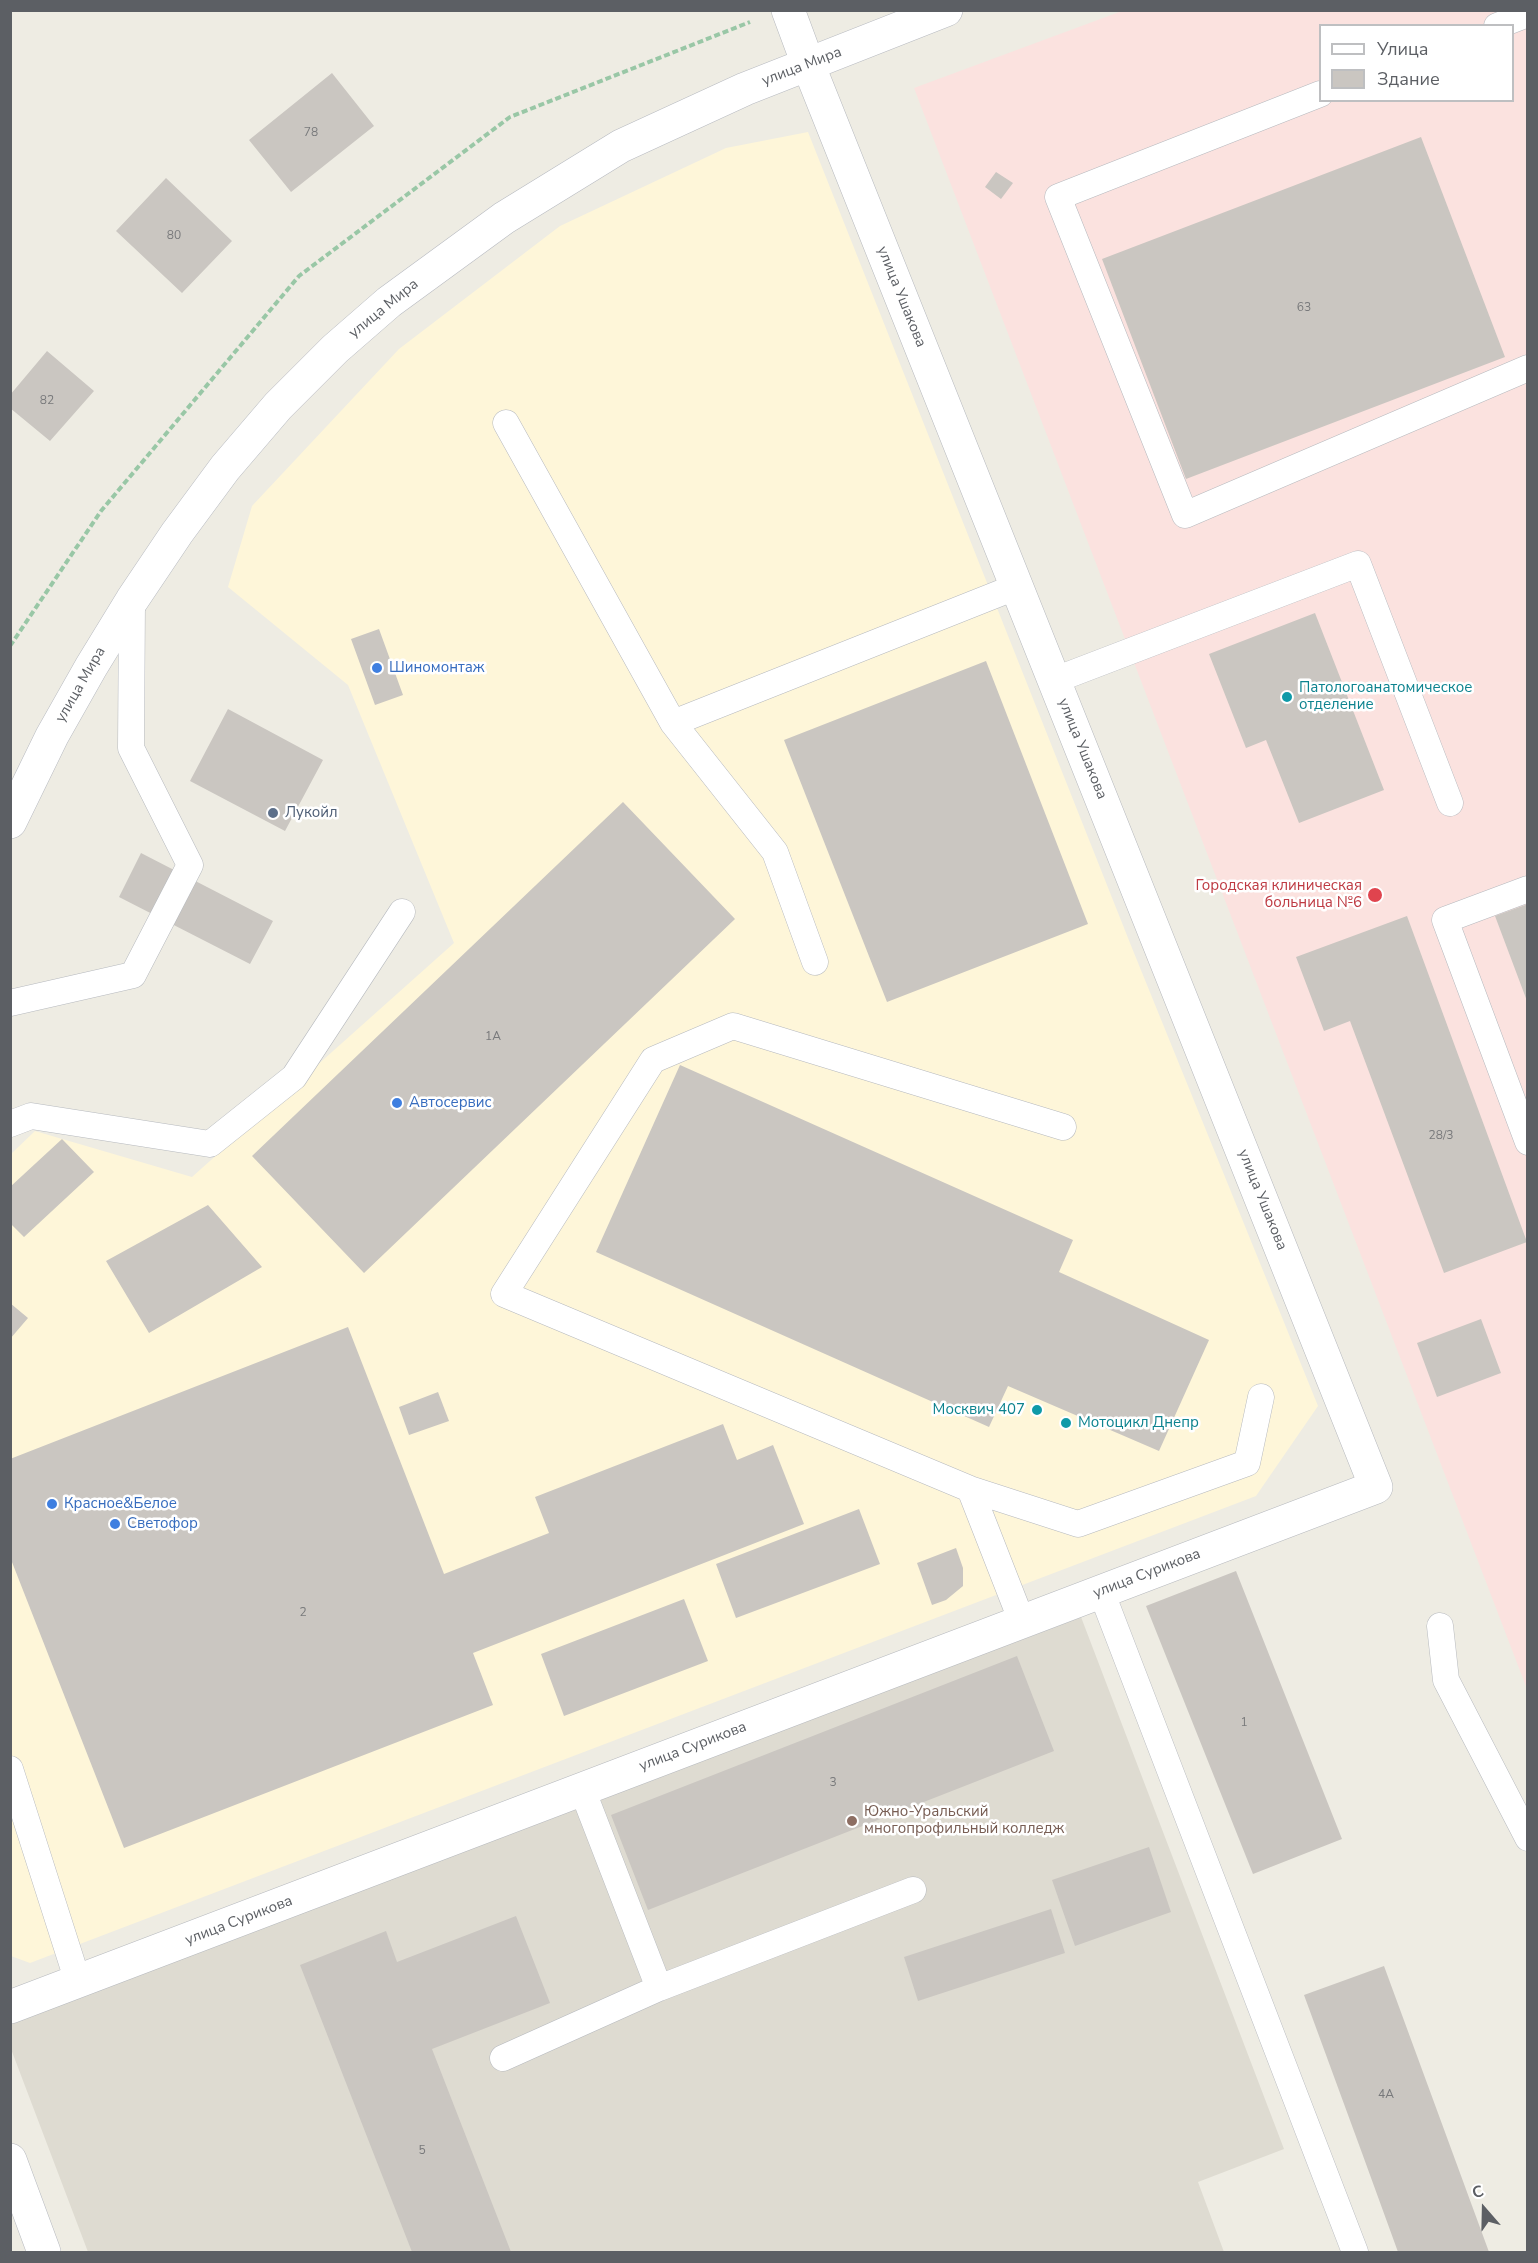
<!DOCTYPE html>
<meta charset="utf-8">
<style>
body{margin:0}
#map{position:relative;width:1538px;height:2263px;overflow:hidden;background:#eeece3;font-family:"Nunito Sans",sans-serif}
canvas{display:block}
.frame{position:absolute;inset:0;border:12px solid #5c5f64;pointer-events:none}
.legend{position:absolute;left:1319px;top:24px;width:195px;height:78px;box-sizing:border-box;background:#fff;border:2px solid #bebfc1;margin:0;padding:8px 10px;list-style:none;font-size:18px;color:#5c5f64}
.legend li{display:flex;align-items:center;gap:12px;height:30px}
.legend b{width:30px;border:2px solid #bebfc1}
.north{position:absolute;left:1454px;top:2179px;width:60px;height:60px;-webkit-text-stroke:4px #fff;paint-order:stroke;rotate:340deg;font-size:16px;font-weight:700;line-height:24px;text-align:center;color:#5c5f64}
.north::after{content:'';display:block;margin:auto;width:21px;height:27px;background:#5c5f64;clip-path:polygon(50% 0,100% 100%,50% 72%,0 100%)}
</style>
<div id="map">
<canvas width="1538" height="2263"></canvas>
<div class="frame"></div>
<ul class="legend">
<li><b style="height:8px;background:#fff"></b>Улица</li>
<li><b style="height:16px;background:#cac6c1"></b>Здание</li>
</ul>
<div class="north">С</div>
</div>
<script>
const context = document.querySelector('canvas').getContext('2d');
context.lineJoin = 'round';
function fillPath(path, color) { context.fillStyle = color; context.fill(path, 'evenodd'); }
const toPath = rows => new Path2D(rows.map(r => 'M' + r).join(''));
function strokePath(path, color, width, dash) { context.strokeStyle = color; context.lineWidth = width; context.lineCap = dash ? 'butt' : 'round'; context.setLineDash(dash || []); context.stroke(path); }
function drawText(font, color, halo, rows, align = 'center') {
  context.font = font + ' "Nunito Sans",sans-serif'; context.lineWidth = 5; context.setLineDash([]); context.textBaseline = 'middle'; context.strokeStyle = halo; context.fillStyle = color; for (const [text, x, y, turn = 0] of rows) {
    context.save(); context.translate(x, y); context.rotate((+turn || 0) * Math.PI / 180); context.textAlign = isNaN(turn) ? turn : align; if (halo) context.strokeText(text, 0, 0); context.fillText(text, 0, 0); context.restore();
  }
}
const commercial = toPath([
 [808,132,1132,948,1318,1406,1256,1496,30,1963,11,1956,11,1154,35,1131,192,1177,454,943,348,685,228,587,252,506,399,349,560,226,726,148]
]);
const education = toPath([
 [1081,1617,1284,2149,1198,2182,1224,2252,88,2252,11,2049,11,2024]
]);
const medical = toPath([
 [1122,11,1527,11,1527,1689,914,88],
 [1320,26,1512,26,1512,100,1320,100]
]);
const building = toPath([
 [332,73,374,126,291,192,249,140],
 [1421,137,1505,357,1186,479,1102,259],
 [996,172,1013,183,1001,199,985,187],
 [166,178,232,241,182,293,116,231],
 [47,351,94,391,50,441,10,408,10,395],
 [1315,613,1384,790,1299,823,1266,740,1246,748,1209,654],
 [379,629,403,695,375,705,351,639],
 [986,661,1088,924,887,1002,784,740],
 [228,709,323,760,285,831,190,781],
 [623,802,735,919,364,1273,252,1156],
 [141,853,273,921,250,964,119,897],
 [1528,904,1528,1001,1527,1001,1495,916],
 [1407,916,1527,1242,1444,1273,1350,1021,1324,1031,1296,957],
 [680,1065,1073,1240,1059,1272,1209,1340,1159,1451,1008,1386,989,1427,596,1252],
 [62,1139,94,1172,24,1237,10,1223,10,1187],
 [208,1205,262,1267,149,1333,106,1261],
 [10,1303,28,1318,10,1339],
 [1481,1319,1501,1373,1437,1397,1417,1343],
 [348,1327,444,1574,549,1533,535,1497,723,1424,737,1460,773,1445,804,1524,473,1653,493,1705,124,1848,10,1557,10,1459],
 [438,1392,449,1421,409,1435,399,1407],
 [859,1509,880,1564,736,1618,716,1564],
 [956,1548,963,1568,963,1586,946,1600,932,1605,917,1563],
 [1236,1571,1342,1839,1253,1874,1146,1606],
 [684,1599,708,1661,564,1716,541,1654],
 [1017,1656,1054,1751,648,1910,611,1815],
 [1149,1847,1171,1912,1075,1946,1052,1880],
 [1051,1909,1065,1953,918,2001,904,1957],
 [516,1916,550,2003,432,2049,511,2252,412,2252,300,1965,386,1931,397,1962],
 [1384,1966,1489,2252,1398,2252,1362,2153,1304,1995]
]);
const path = toPath([
 [10,646,101,511,299,276,510,117,750,22]
]);
const service = toPath([
 [1497,26,1528,14],
 [1320,94,1058,197,1185,515,1528,368],
 [506,423,673,723,775,852,815,962],
 [1055,680,1358,564,1450,803],
 [673,723,1018,586],
 [1528,889,1445,920,1528,1142],
 [10,1003,133,975,190,865,131,748,132,600],
 [10,1124,31,1116,210,1144,294,1077,402,912],
 [970,1489,1078,1524,1247,1463,1261,1397],
 [1101,1591,1355,2252],
 [1022,1622,970,1489,504,1294,653,1060,733,1026,1063,1127],
 [1440,1626,1446,1680,1528,1838],
 [10,1769,78,1982],
 [582,1789,659,1988],
 [503,2058,659,1988,913,1890]
]);
const minor = toPath([
 [10,2007,1376,1487,808,64,788,10]
]);
const secondary = toPath([
 [10,822,52,736,91,667,132,600,177,533,225,468,278,406,335,349,389,302,504,218,621,146,745,89,946,10],
 [10,2160,44,2252]
]);
const markers = [
 [377,668,6,"#3f7fe0"],
 [1287,697,6,"#0f9aa8"],
 [273,813,6,"#5c6f8a"],
 [1375,895,8,"#e0444e"],
 [397,1103,6,"#3f7fe0"],
 [1037,1410,6,"#0f9aa8"],
 [1066,1423,6,"#0f9aa8"],
 [52,1504,6,"#3f7fe0"],
 [115,1524,6,"#3f7fe0"],
 [852,1821,6,"#8d6e63"]
];
const numberNames = [
 ["78",311,133],
 ["80",174,236],
 ["63",1304,308],
 ["82",47,401],
 ["1А",493,1037],
 ["28/3",1441,1136],
 ["2",303,1613],
 ["1",1244,1723],
 ["3",833,1783],
 ["4А",1386,2095],
 ["5",422,2151]
];
const streetNames = [
 ["улица Мира",802,67,-21],
 ["улица Ушакова",901,297,68],
 ["улица Мира",384,309,-39],
 ["улица Мира",81,685,-60],
 ["улица Ушакова",1082,749,68],
 ["улица Ушакова",1262,1200,68],
 ["улица Сурикова",1147,1574,-21],
 ["улица Сурикова",693,1747,-21],
 ["улица Сурикова",239,1921,-21]
];
const shopNames = [
 ["Шиномонтаж",389,668],
 ["Автосервис",409,1103],
 ["Красное&Белое",64,1504],
 ["Светофор",127,1524]
];
const cultureNames = [
 ["Патологоанатомическое",1299,688],
 ["отделение",1299,705],
 ["Москвич 407",1025,1410,"right"],
 ["Мотоцикл Днепр",1078,1423]
];
const serviceNames = [
 ["Лукойл",285,813]
];
const healthNames = [
 ["Городская клиническая",1362,886],
 ["больница №6",1362,903]
];
const educationNames = [
 ["Южно-Уральский",864,1812],
 ["многопрофильный колледж",864,1829]
];
fillPath(commercial, '#fef6d9');
fillPath(education, '#dedbd1');
fillPath(medical, '#fbe2df');
fillPath(building, '#cac6c1');
strokePath(service, '#b6b9be', 27);
strokePath(minor, '#b6b9be', 34);
strokePath(secondary, '#b7bac0', 34);
strokePath(path, '#99c7a6', 4, [6, 3]);
strokePath(service, '#fff', 26);
strokePath(minor, '#fff', 33);
strokePath(secondary, '#fff', 33);
for (const [x, y, r, color] of markers) { const dot = new Path2D(); dot.arc(x, y, r, 0, 2 * Math.PI); context.fillStyle = color; context.fill(dot); strokePath(dot, '#fff', 2); }
drawText('12px', '#78797b', null, numberNames);
drawText('15px', '#5c5f64', '#fff', streetNames);
drawText('15px', '#366cbe', '#fff', shopNames, 'left');
drawText('15px', '#0d838f', '#fff', cultureNames, 'left');
drawText('15px', '#4e5e75', '#fff', serviceNames, 'left');
drawText('15px', '#be3a42', '#fff', healthNames, 'right');
drawText('15px', '#785e54', '#fff', educationNames, 'left');
</script>
